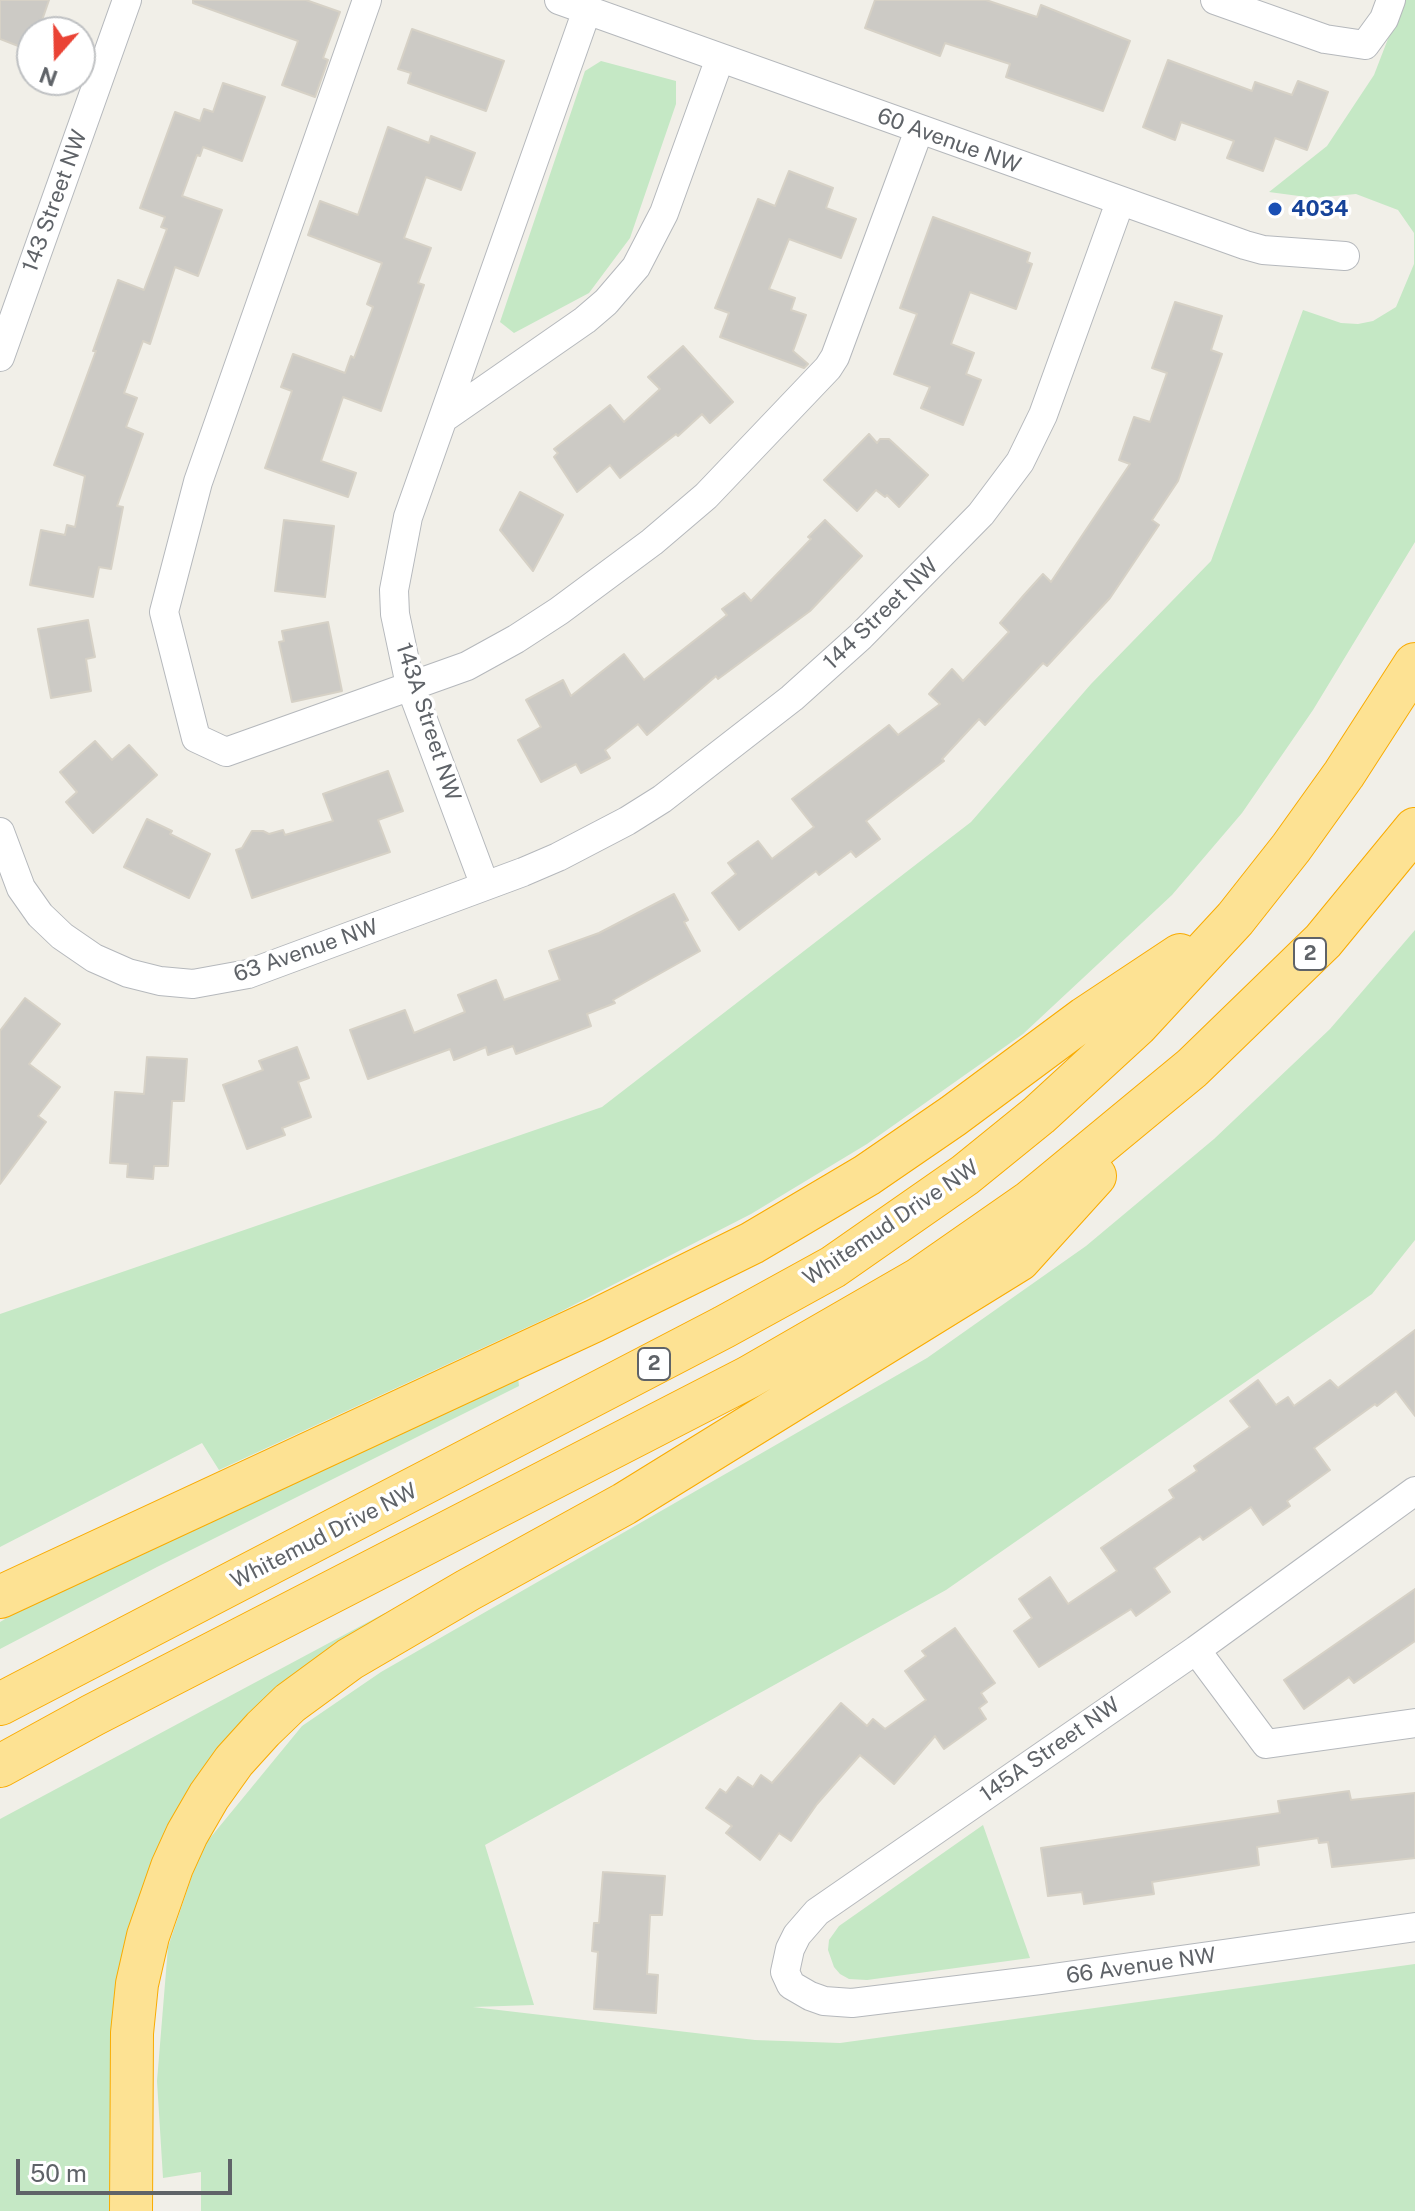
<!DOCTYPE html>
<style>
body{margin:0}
#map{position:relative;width:1415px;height:2211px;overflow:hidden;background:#f1efe8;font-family:"Public Sans",sans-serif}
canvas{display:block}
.north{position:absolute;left:16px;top:16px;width:80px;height:80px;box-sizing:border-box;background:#fff;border:2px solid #bfc1c3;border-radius:50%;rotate:200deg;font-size:22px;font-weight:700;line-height:32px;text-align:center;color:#5f6368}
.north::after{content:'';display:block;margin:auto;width:28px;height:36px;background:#ea4335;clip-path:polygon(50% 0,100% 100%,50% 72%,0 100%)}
.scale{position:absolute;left:16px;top:2159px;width:216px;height:36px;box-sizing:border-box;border:4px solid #5f6368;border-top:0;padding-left:10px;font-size:24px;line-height:28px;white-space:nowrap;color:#5f6368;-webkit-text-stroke:6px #fff;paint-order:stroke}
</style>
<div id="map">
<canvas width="1415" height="2211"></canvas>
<div class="north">N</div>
<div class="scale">50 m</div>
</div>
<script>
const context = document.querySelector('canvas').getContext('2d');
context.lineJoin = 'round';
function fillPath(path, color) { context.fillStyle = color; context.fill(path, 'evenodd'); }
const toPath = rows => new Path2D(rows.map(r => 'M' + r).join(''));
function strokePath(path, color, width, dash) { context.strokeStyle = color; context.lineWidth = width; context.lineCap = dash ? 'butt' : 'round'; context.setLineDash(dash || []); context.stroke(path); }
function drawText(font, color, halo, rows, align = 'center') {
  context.font = font + ' "Public Sans",sans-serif'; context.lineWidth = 7; context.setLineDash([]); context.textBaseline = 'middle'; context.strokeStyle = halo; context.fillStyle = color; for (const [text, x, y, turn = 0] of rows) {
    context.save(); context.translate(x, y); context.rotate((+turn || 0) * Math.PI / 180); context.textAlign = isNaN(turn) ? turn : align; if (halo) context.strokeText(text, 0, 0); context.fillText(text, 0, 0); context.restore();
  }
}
const green = toPath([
 [1403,0,1415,0,1415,542,1313,710,1242,813,1172,895,1023,1034,867,1144,751,1214,558,1313,219,1470,202,1443,0,1547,0,1314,602,1107,971,822,1091,684,1211,561,1303,310,1341,323,1358,324,1373,321,1396,307,1414,264,1414,233,1398,210,1356,194,1314,198,1269,192,1327,146,1374,75],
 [601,61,676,81,676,104,630,238,589,293,514,333,500,322,585,71],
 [1415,930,1415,1240,1372,1294,946,1590,485,1845,534,2005,473,2007,755,2040,840,2043,1415,1964,1415,2211,201,2211,201,2172,163,2178,157,2081,168,1947,201,1849,302,1726,381,1672,927,1358,1086,1246,1214,1139,1330,1029],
 [518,1378,519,1386,157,1567,0,1649,0,1622,17,1612,80,1580],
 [385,1613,389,1620,184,1803,112,2211,0,2211,0,1819],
 [983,1825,1030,1958,867,1980,849,1979,840,1974,834,1967,828,1950,829,1940,839,1926]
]);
const building = toPath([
 [0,0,49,0,38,32,32,32,31,51,0,39,0,0],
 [193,0,306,0,340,12,323,58,328,60,315,97,282,85,298,41,193,3,193,0],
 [875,0,986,0,1037,17,1041,5,1130,41,1103,111,1006,77,1010,64,945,43,940,56,865,28,875,0],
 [412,29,504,61,486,111,408,83,411,73,398,69,412,29],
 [1168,60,1252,91,1255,82,1292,95,1298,81,1328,92,1307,150,1275,138,1263,171,1227,158,1234,141,1181,122,1175,140,1143,127,1168,60],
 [223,83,265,97,242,161,203,147,200,156,197,155,182,196,222,210,198,276,175,267,150,344,143,341,124,393,137,398,126,427,143,434,117,506,123,507,111,569,99,567,93,597,30,585,41,530,65,535,67,525,75,527,85,476,54,465,96,351,93,351,118,280,144,290,167,229,161,227,165,217,140,208,175,112,200,121,204,109,213,112,223,83],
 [388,127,429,143,431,136,475,153,461,190,426,177,404,238,431,248,418,283,424,285,381,411,343,397,321,461,356,473,348,497,265,468,292,391,281,387,293,354,345,373,351,356,354,358,373,307,367,304,382,263,308,235,320,201,358,215,388,127],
 [789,171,833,188,826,208,856,219,841,258,789,239,769,289,795,298,791,310,806,315,793,351,808,364,804,368,720,337,729,313,715,308,758,199,775,206,789,171],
 [933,217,1030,253,1027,262,1032,264,1016,309,970,292,951,344,974,353,966,374,981,380,963,425,921,408,930,387,894,374,917,314,900,308,933,217],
 [1175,302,1222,316,1211,350,1222,354,1178,481,1152,520,1159,525,1110,598,1047,666,1043,663,985,725,979,719,942,759,944,761,866,821,880,839,856,857,851,851,819,875,816,871,739,930,712,893,736,874,728,863,758,841,772,859,814,827,792,799,889,725,898,735,940,704,929,694,952,669,963,681,1009,632,1000,623,1024,595,1043,574,1051,582,1130,464,1119,460,1134,417,1150,422,1167,373,1152,368,1175,302],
 [683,346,733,402,710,423,702,414,678,436,676,434,620,478,610,465,577,492,554,457,558,453,554,449,610,405,624,422,660,389,648,377,683,346],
 [869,434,877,443,880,439,889,439,928,475,899,507,887,495,885,497,876,490,857,511,824,480,869,434],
 [520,492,563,515,533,571,500,530,520,492],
 [284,520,334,526,325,597,275,591,284,520],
 [825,520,862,556,810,611,718,679,716,676,647,735,638,724,605,750,610,758,581,773,576,764,541,782,518,740,541,727,526,700,563,680,571,696,624,654,644,680,727,615,722,609,744,593,751,601,811,539,808,537,825,520],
 [88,620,95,657,86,659,91,691,51,698,38,629,88,620],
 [328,622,342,691,292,702,279,642,284,641,282,631,328,622],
 [95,741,112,760,129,745,157,775,93,833,66,802,77,792,60,772,95,741],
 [388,771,403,811,378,820,390,852,252,898,236,850,242,848,252,831,263,831,269,834,283,830,285,835,333,821,323,794,388,771],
 [147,819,172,831,170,834,210,854,189,898,124,867,147,819],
 [674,894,688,920,684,922,700,951,613,1000,615,1003,587,1014,591,1026,516,1054,513,1046,488,1055,486,1047,454,1060,450,1049,368,1079,350,1030,405,1010,414,1033,465,1012,458,995,496,980,504,1000,560,980,549,951,599,933,674,894],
 [25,998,60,1024,29,1064,60,1087,38,1116,46,1122,0,1184,0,1031,25,998],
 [297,1047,309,1078,298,1082,311,1117,282,1128,285,1135,247,1149,223,1085,263,1070,259,1061,297,1047],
 [147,1057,187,1059,184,1101,172,1101,168,1166,154,1166,153,1179,127,1177,128,1164,110,1163,115,1092,144,1094,147,1057],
 [1415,1330,1415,1416,1396,1391,1377,1406,1375,1404,1314,1448,1330,1470,1287,1501,1290,1506,1263,1525,1251,1507,1203,1540,1200,1536,1154,1568,1170,1592,1136,1616,1131,1609,1039,1667,1014,1631,1032,1618,1019,1599,1050,1577,1068,1604,1117,1571,1101,1548,1174,1498,1169,1490,1197,1471,1194,1466,1250,1427,1230,1401,1258,1380,1276,1405,1288,1397,1294,1406,1330,1380,1338,1388,1415,1330],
 [1415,1589,1415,1641,1354,1683,1349,1677,1304,1709,1284,1680,1415,1589],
 [955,1628,995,1683,981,1693,987,1702,979,1708,986,1719,944,1749,935,1736,894,1784,860,1755,817,1804,791,1841,779,1833,760,1860,726,1833,732,1826,706,1808,720,1789,726,1793,738,1777,753,1787,761,1775,772,1783,841,1703,867,1726,873,1719,885,1729,926,1700,905,1671,926,1656,922,1651,955,1628],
 [1349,1791,1351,1800,1415,1793,1415,1858,1332,1867,1328,1842,1319,1843,1318,1838,1257,1847,1259,1865,1152,1882,1154,1894,1084,1904,1082,1892,1048,1896,1041,1848,1280,1813,1278,1801,1349,1791],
 [603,1872,665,1876,662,1915,650,1915,647,1974,658,1975,656,2013,594,2009,598,1952,592,1951,594,1923,599,1923,603,1872]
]);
const minor = toPath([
 [367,0,198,482,164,612,196,738,226,752,467,666,516,639,559,611,652,542,706,496,828,368,835,357,919,130],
 [559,0,1245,245,1263,250,1345,256],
 [1215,0,1325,39,1365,45,1384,19,1391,0],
 [0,357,127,0],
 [444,418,585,320,606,302,636,267,664,213,720,58],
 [0,832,21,888,40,915,62,936,94,958,128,973,160,981,193,984,248,974,523,872,558,857,627,821,662,799,792,698,861,636,981,514,1020,462,1043,415,1120,202],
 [485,886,410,685,395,614,394,590,408,517,587,10],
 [1415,1491,1196,1650,817,1912,797,1935,790,1949,785,1972,791,1985,810,1996,824,2001,852,2003,1040,1980,1415,1927],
 [1196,1650,1266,1744,1415,1723]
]);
const highway = toPath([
 [0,1597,594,1321,752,1243,867,1175,953,1116,1085,1018,1180,955],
 [0,1704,724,1327,833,1267,965,1175,1039,1115,1137,1025,1235,919,1291,848,1344,774,1415,664],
 [0,1766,93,1715,749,1377,919,1279,1031,1201,1192,1068,1323,941,1415,829],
 [131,2211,132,2033,137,1984,148,1936,172,1867,187,1834,209,1796,234,1761,263,1729,290,1703,350,1659,468,1590,624,1504,1019,1260,1095,1176]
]);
const markers = [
 [1275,209,8,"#1a4fb4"]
];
const shields = [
 [1310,954,32],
 [654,1364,32]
];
const shieldNames = [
 ["2",1310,954],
 ["2",654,1364]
];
const streetNames = [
 ["60 Avenue NW",949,141,20],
 ["143 Street NW",55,201,-70],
 ["144 Street NW",881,614,-44],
 ["143A Street NW",428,722,72],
 ["63 Avenue NW",306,951,-19],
 ["Whitemud Drive NW",891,1223,-34],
 ["Whitemud Drive NW",324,1536,-27],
 ["145A Street NW",1050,1750,-35],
 ["66 Avenue NW",1141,1966,-8]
];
const transitNames = [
 ["4034",1291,209]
];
fillPath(green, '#c5e8c5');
fillPath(building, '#cccac5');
strokePath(building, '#d6d1c6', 2);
strokePath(minor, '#b5b8bc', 30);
strokePath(highway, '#f9ab00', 44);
strokePath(minor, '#fff', 28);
strokePath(highway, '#fde293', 42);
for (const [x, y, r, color] of markers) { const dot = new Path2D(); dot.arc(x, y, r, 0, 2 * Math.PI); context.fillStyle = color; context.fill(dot); strokePath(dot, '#fff', 3); }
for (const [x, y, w] of shields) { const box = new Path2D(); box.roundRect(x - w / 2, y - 16, w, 32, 6); context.fillStyle = '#fff'; context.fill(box); strokePath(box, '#5f6368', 2); }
drawText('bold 20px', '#5f6368', null, shieldNames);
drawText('22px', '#5f6368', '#fff', streetNames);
drawText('bold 22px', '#164399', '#fff', transitNames, 'left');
</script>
